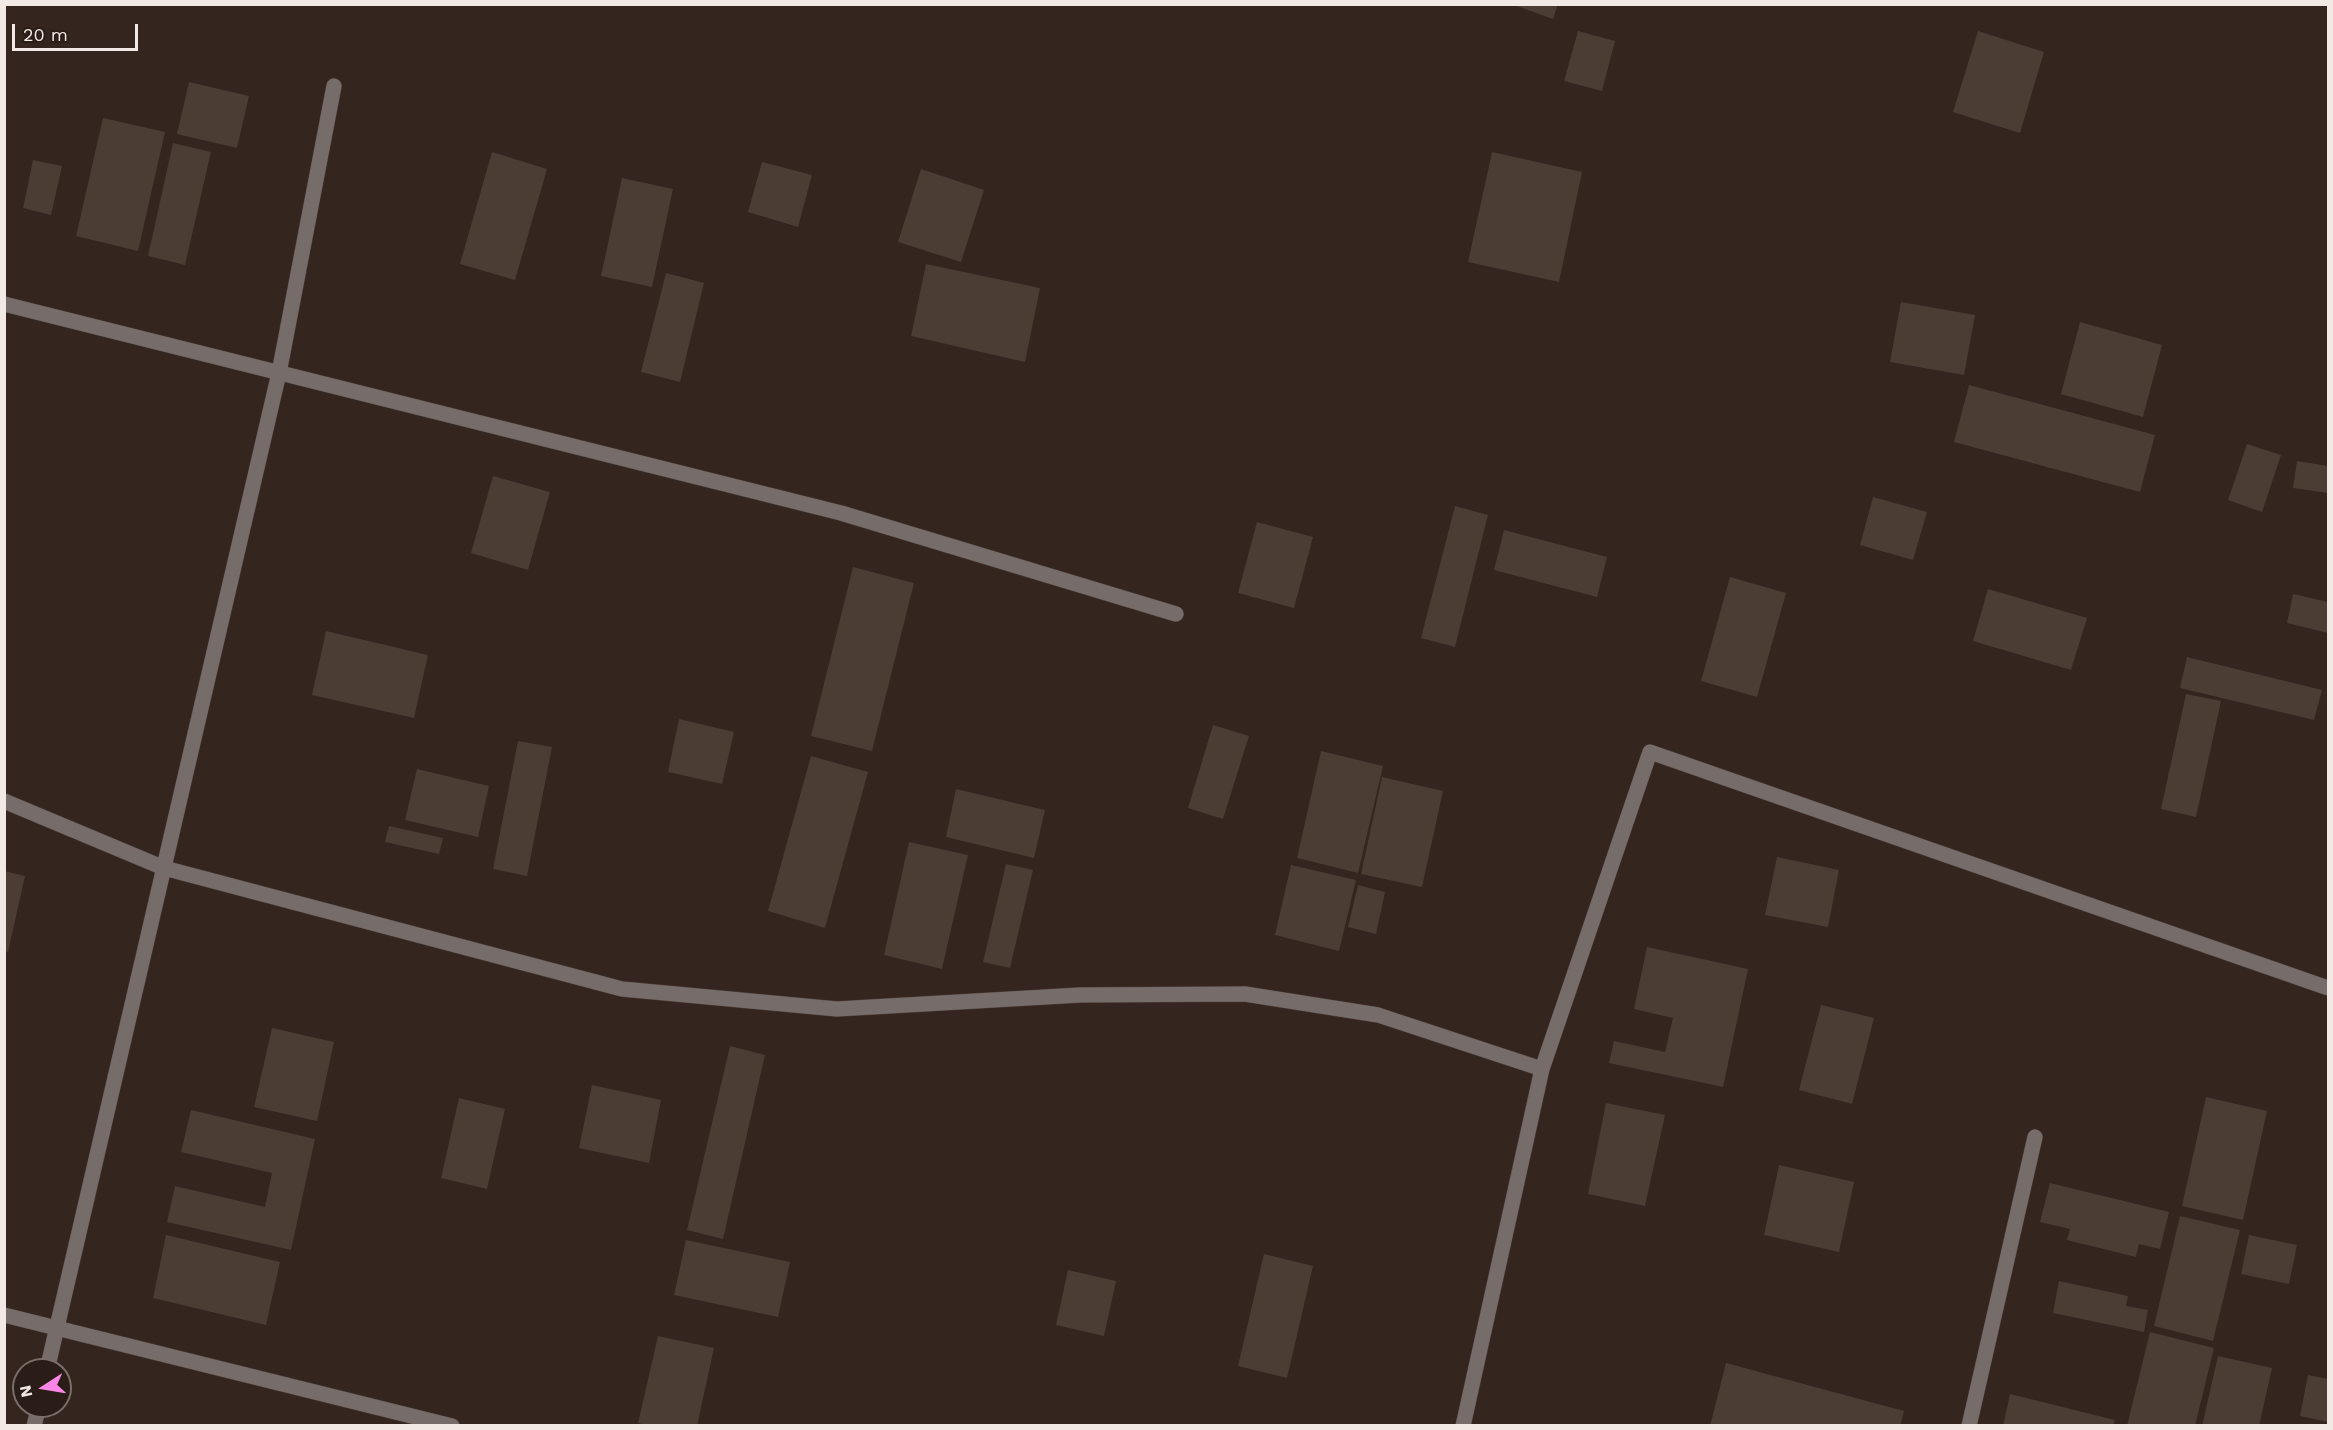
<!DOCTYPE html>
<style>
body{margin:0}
#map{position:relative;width:2333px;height:1430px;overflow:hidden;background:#34251f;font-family:"Work Sans",sans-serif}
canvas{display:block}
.frame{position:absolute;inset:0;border:6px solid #f3e9e4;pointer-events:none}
.north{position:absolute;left:12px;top:1358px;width:60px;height:60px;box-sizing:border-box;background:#2a1c16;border:2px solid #7a6e68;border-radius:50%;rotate:258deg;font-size:16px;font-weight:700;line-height:24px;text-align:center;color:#f3e9e4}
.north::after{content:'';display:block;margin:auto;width:21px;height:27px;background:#fa87e7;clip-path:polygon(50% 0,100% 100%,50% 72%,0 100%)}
.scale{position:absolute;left:12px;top:24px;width:126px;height:27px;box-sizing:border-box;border:3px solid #f3e9e4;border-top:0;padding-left:8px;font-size:18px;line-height:21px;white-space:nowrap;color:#f3e9e4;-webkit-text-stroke:4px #2a1c16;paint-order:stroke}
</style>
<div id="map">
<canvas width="2333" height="1430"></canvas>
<div class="frame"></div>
<div class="north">N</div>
<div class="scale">20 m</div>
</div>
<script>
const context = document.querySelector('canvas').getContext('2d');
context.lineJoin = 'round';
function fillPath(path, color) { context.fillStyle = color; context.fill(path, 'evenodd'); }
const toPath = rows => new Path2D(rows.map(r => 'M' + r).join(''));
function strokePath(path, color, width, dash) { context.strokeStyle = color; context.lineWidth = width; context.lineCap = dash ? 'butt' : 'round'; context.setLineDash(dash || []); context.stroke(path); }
const building = toPath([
 [1511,4,1558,4,1553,19],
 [1578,31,1615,41,1602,91,1564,81],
 [1978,31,2044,52,2020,133,1953,112],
 [189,82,249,96,237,148,177,134],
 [103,118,165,132,138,251,76,236],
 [173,143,211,152,185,265,148,256],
 [492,152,547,169,515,280,460,264],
 [1492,152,1582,172,1559,282,1468,262],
 [33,160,62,166,51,215,23,208],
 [762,162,812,175,798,227,748,212],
 [921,169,984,190,961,262,898,242],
 [622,178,673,189,652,287,601,276],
 [926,264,1040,288,1025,362,911,336],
 [666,273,704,283,680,382,641,372],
 [1901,302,1975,315,1964,375,1890,362],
 [2080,322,2162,345,2143,417,2061,394],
 [1969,385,2155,435,2140,492,1954,442],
 [2247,444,2281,455,2262,512,2228,500],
 [2297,461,2328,466,2328,493,2293,488],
 [493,476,550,492,528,570,471,553],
 [1873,497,1927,512,1913,560,1860,545],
 [1455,506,1488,515,1455,647,1421,638],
 [1257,522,1313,537,1294,608,1238,593],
 [1504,530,1607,557,1597,597,1494,570],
 [853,567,914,583,872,751,811,736],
 [1730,577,1786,593,1757,697,1701,681],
 [1988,589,2087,618,2071,670,1973,641],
 [2293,594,2328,602,2328,633,2287,623],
 [326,631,428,655,414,718,312,695],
 [2187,657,2322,690,2314,720,2180,688],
 [2186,694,2221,701,2196,817,2161,809],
 [679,719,734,732,722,784,668,772],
 [1213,725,1249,736,1223,819,1188,808],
 [518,741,552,747,527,876,493,869],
 [1321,751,1383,766,1358,873,1297,858],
 [811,756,868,772,825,928,768,911],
 [417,769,489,786,478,837,405,820],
 [1382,777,1443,791,1422,887,1361,874],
 [956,789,1045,810,1034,858,946,837],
 [389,826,443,838,439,854,385,842],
 [909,842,968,855,942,969,884,955],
 [1777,857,1839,870,1828,927,1765,915],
 [1006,864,1033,870,1010,968,983,962],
 [1291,865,1356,880,1339,951,1275,935],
 [4,871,25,876,8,952,4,951],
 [1358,885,1385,892,1376,934,1348,927],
 [1647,947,1748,969,1723,1087,1609,1063,1614,1041,1665,1052,1673,1018,1634,1009],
 [1821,1005,1874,1018,1852,1104,1799,1090],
 [272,1028,334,1042,317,1121,254,1107],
 [730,1046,765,1055,723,1239,687,1230],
 [592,1085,661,1100,649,1163,579,1148],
 [2206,1097,2267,1111,2243,1220,2182,1206],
 [459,1098,505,1109,487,1189,441,1178],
 [1606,1103,1665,1115,1645,1206,1588,1194],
 [191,1110,315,1139,291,1250,167,1222,175,1186,265,1207,272,1173,181,1152],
 [1779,1165,1854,1182,1839,1252,1764,1235],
 [2050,1183,2169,1212,2160,1249,2139,1244,2136,1257,2067,1240,2070,1229,2040,1222],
 [2180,1216,2240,1230,2213,1341,2154,1326],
 [166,1235,280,1262,266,1325,153,1298],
 [2249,1235,2297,1245,2289,1284,2241,1274],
 [686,1240,790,1262,778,1317,674,1295],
 [1264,1254,1313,1266,1287,1378,1238,1366],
 [1068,1270,1116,1281,1104,1336,1056,1325],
 [2059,1281,2128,1296,2126,1306,2148,1310,2144,1332,2053,1313],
 [2150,1332,2214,1348,2195,1426,2127,1426],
 [658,1336,714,1348,697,1426,652,1426,638,1423],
 [2218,1356,2272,1368,2259,1426,2202,1426],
 [1726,1363,1904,1411,1900,1426,1710,1426],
 [2308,1375,2328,1379,2328,1422,2300,1416],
 [2010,1394,2115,1420,2113,1426,2003,1426]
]);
const minor = toPath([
 [4,304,841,513,1176,614],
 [4,801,164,868,622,989,837,1009,1080,995,1245,994,1378,1015,1542,1069],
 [4,1315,452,1426],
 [47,1370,279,373,334,86],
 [34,1426,39,1406],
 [1463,1426,1542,1069,1650,752,2328,988],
 [1969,1426,2035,1137]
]);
fillPath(building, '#4b3c34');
strokePath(minor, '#4f403b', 16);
strokePath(minor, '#766d6b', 15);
</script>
